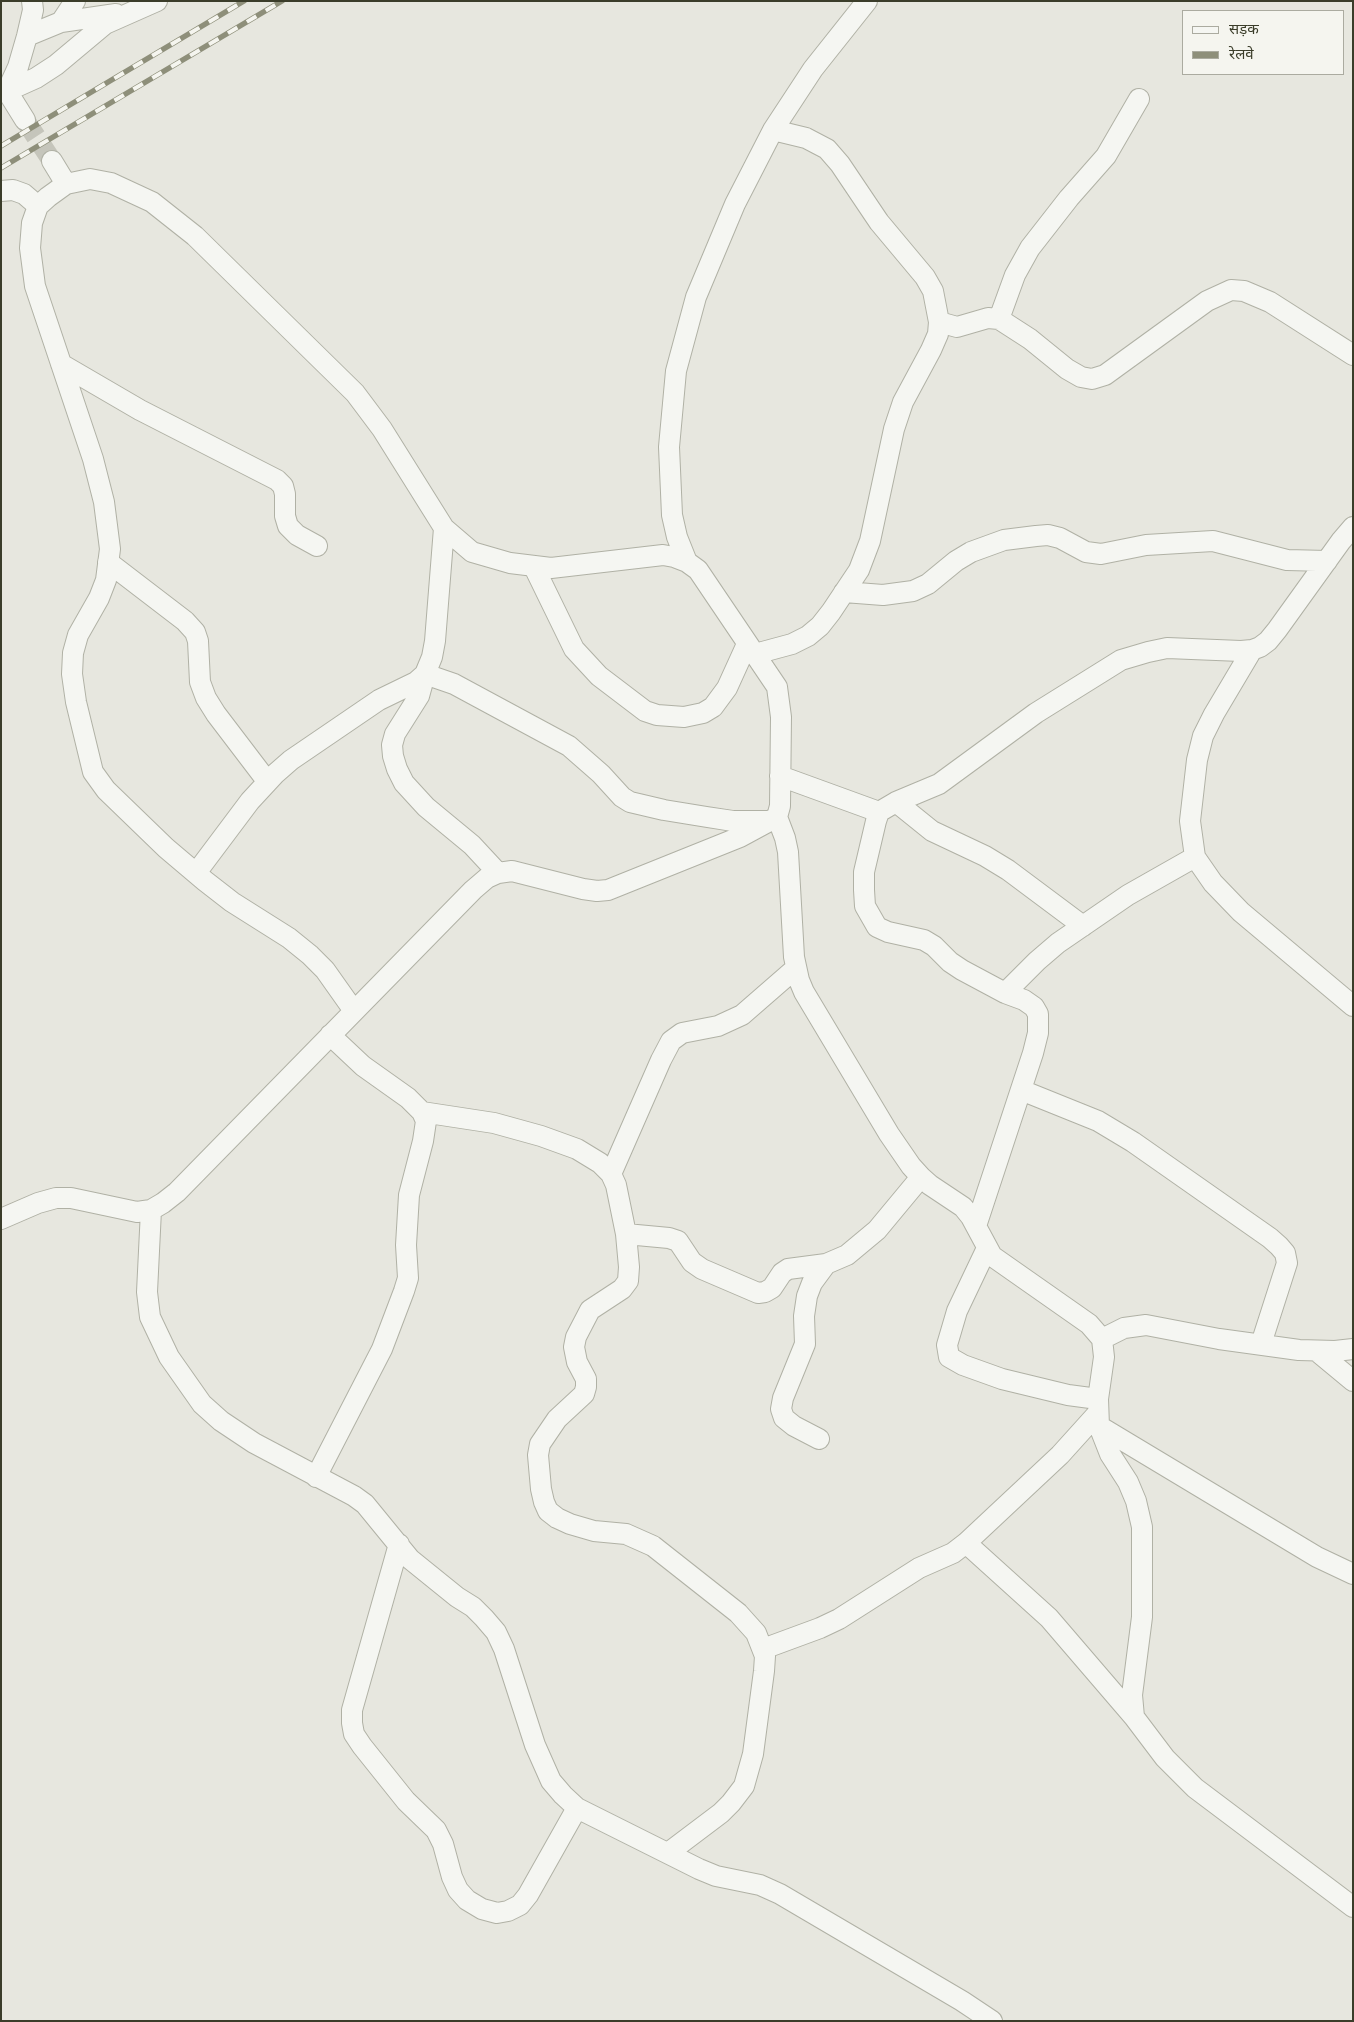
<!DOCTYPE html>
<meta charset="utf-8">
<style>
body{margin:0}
#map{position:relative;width:1354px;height:2022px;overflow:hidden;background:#e7e7df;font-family:Montserrat,"Noto Sans Devanagari",sans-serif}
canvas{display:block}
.frame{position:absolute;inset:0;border:2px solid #3b3d2a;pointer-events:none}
.legend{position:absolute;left:1182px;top:10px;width:162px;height:65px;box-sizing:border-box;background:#f5f5ef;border:1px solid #ababa0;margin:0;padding:6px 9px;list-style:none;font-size:15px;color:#3b3d2a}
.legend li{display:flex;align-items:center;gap:10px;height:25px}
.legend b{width:25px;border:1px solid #ababa0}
</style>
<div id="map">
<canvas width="1354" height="2022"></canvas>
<div class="frame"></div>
<ul class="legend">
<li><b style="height:6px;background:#f5f6f2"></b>सड़क</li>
<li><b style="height:6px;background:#8e8f7a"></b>रेलवे</li>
</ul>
</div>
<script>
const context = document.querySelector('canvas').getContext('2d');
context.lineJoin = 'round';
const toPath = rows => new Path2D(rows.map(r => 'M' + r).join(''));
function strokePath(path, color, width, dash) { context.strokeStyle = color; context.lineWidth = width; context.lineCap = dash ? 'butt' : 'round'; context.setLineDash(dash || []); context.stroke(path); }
const streetTunnel = toPath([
 [25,120,52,161]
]);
const street = toPath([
 [61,22,116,14],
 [27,36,61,22,75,1],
 [1,92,7,91,36,78,56,65,105,24,157,1],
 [25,120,7,91,18,67,27,36,33,10,32,1],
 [66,184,48,197,38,206,32,223,30,248,35,286,93,459,104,502,110,549,106,580,99,598,78,635,73,653,72,674,76,702,93,772,106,790,166,848,205,881,232,902,289,938,310,955,325,970,354,1011],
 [1,191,13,190,24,194,38,206],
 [999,319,1015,275,1030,248,1069,198,1106,156,1139,99],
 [939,322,957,327,988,318,999,319,1030,339,1067,369,1081,377,1092,379,1105,375,1116,367,1207,301,1231,290,1244,291,1270,302,1353,355],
 [61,364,140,410,277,480,283,486,285,494,285,516,288,526,297,535,317,546],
 [108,562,185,621,195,632,198,641,200,682,206,698,216,714,267,781],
 [687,562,677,537,672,515,669,447,676,371,696,297,735,204,773,130,813,69,867,1],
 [534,567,574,649,599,676,645,711,657,715,684,717,703,713,713,707,727,688,747,644],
 [844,592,883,595,913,591,928,584,956,561,971,552,1004,540,1036,536,1048,535,1060,538,1086,552,1101,554,1146,545,1213,541,1287,560,1327,561],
 [1252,650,1214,714,1203,736,1197,760,1190,821,1195,857,1213,883,1241,912,1353,1006],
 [755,654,792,644,808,636,820,626,831,612,859,570,870,541,894,429,903,402,931,350,938,334,939,322,933,291,925,277,879,222,840,164,827,149,806,138,773,130],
 [780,776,879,812],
 [896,802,932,831,985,856,1008,870,1083,926],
 [777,817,785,838,788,852,794,957,799,980,804,992,889,1134,911,1166,921,1177,930,1185,963,1207,971,1217,992,1256,1089,1324,1102,1339,1104,1357,1098,1399,1099,1426,1110,1454,1128,1482,1136,1501,1142,1527,1142,1617,1132,1695,1134,1717,1165,1758,1195,1788,1353,1907],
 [196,873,250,801,275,774,291,760,379,700,416,682,425,674,432,657,435,641,444,528],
 [498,873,472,845,426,807,404,783,397,769,393,756,392,745,395,734,419,696,425,674,454,684,569,746,601,774,622,797,630,802,664,810,707,817,733,821,769,821],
 [1005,993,1037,961,1058,943,1128,895,1195,857],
 [1021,1090,1098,1121,1133,1142,1270,1238,1279,1246,1285,1253,1287,1263,1261,1344],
 [422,1112,494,1123,541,1136,577,1149,600,1163,611,1174,616,1185,626,1234,629,1267,628,1281,622,1289,590,1310,576,1337,574,1347,577,1362,586,1379,586,1387,584,1394,557,1419,540,1444,538,1455,541,1489,544,1502,548,1511,557,1518,570,1524,594,1531,626,1534,653,1546,738,1613,756,1633,765,1656,764,1671,753,1754,744,1786,731,1803,721,1813,668,1853],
 [611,1174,661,1060,671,1041,682,1033,718,1026,742,1015,796,968],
 [151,1210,147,1292,150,1317,169,1357,202,1404,221,1421,254,1443,354,1496,365,1504,410,1559,457,1597,473,1607,484,1618,496,1632,504,1649,535,1745,551,1781,563,1795,577,1808,699,1869,716,1876,760,1885,780,1894,962,2001,992,2021],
 [1,1219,38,1203,56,1198,71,1198,137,1212,151,1210,163,1203,177,1192,473,890,487,878,498,873,512,871,583,889,597,891,608,890,740,837,777,817,780,806,781,717,777,687,698,570,687,562,674,557,663,555,551,568,510,563,472,552,444,528,382,429,355,393,195,236,152,202,111,183,90,179,66,184,52,161],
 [976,1226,1033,1053,1038,1033,1038,1014,1034,1007,1024,1000,1005,993,962,970,950,962,934,946,924,940,888,932,877,927,865,906,864,890,864,872,876,821,879,812,896,802,939,784,1036,713,1121,660,1148,652,1167,648,1241,651,1252,650,1260,647,1268,641,1277,630,1341,541,1353,527],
 [626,1234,669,1238,678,1241,692,1262,702,1269,758,1293,765,1292,772,1288,782,1273,788,1269,826,1264],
 [987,1248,957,1311,947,1345,949,1357,963,1365,1002,1379,1068,1395,1098,1399],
 [1102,1339,1124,1328,1146,1325,1219,1339,1299,1350,1335,1351,1353,1349],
 [1318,1352,1353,1381],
 [1099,1426,1317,1557,1353,1574],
 [819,1439,794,1426,784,1418,781,1409,783,1398,805,1344,804,1316,807,1296,812,1283,826,1264,847,1255,877,1230,921,1177],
 [316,1477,382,1349,404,1291,408,1278,406,1245,409,1195,423,1141,426,1121,422,1112,408,1098,363,1066,330,1035],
 [966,1543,1049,1618,1134,1717],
 [399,1544,352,1710,352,1723,354,1734,362,1746,406,1801,436,1830,443,1844,452,1877,458,1890,467,1900,482,1909,497,1913,508,1911,520,1905,528,1895,577,1808],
 [763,1649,820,1628,839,1619,919,1568,953,1553,966,1543,1060,1455,1097,1414]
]);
const rail = toPath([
 [1,146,244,1],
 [1,168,282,1]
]);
strokePath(streetTunnel, '#c5c5bb', 20, [20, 10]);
strokePath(street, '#b0b1a5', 22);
strokePath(street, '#f5f6f2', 20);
strokePath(rail, '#8e8f7a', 5.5);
strokePath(rail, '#f5f5ef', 4, [11]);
</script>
